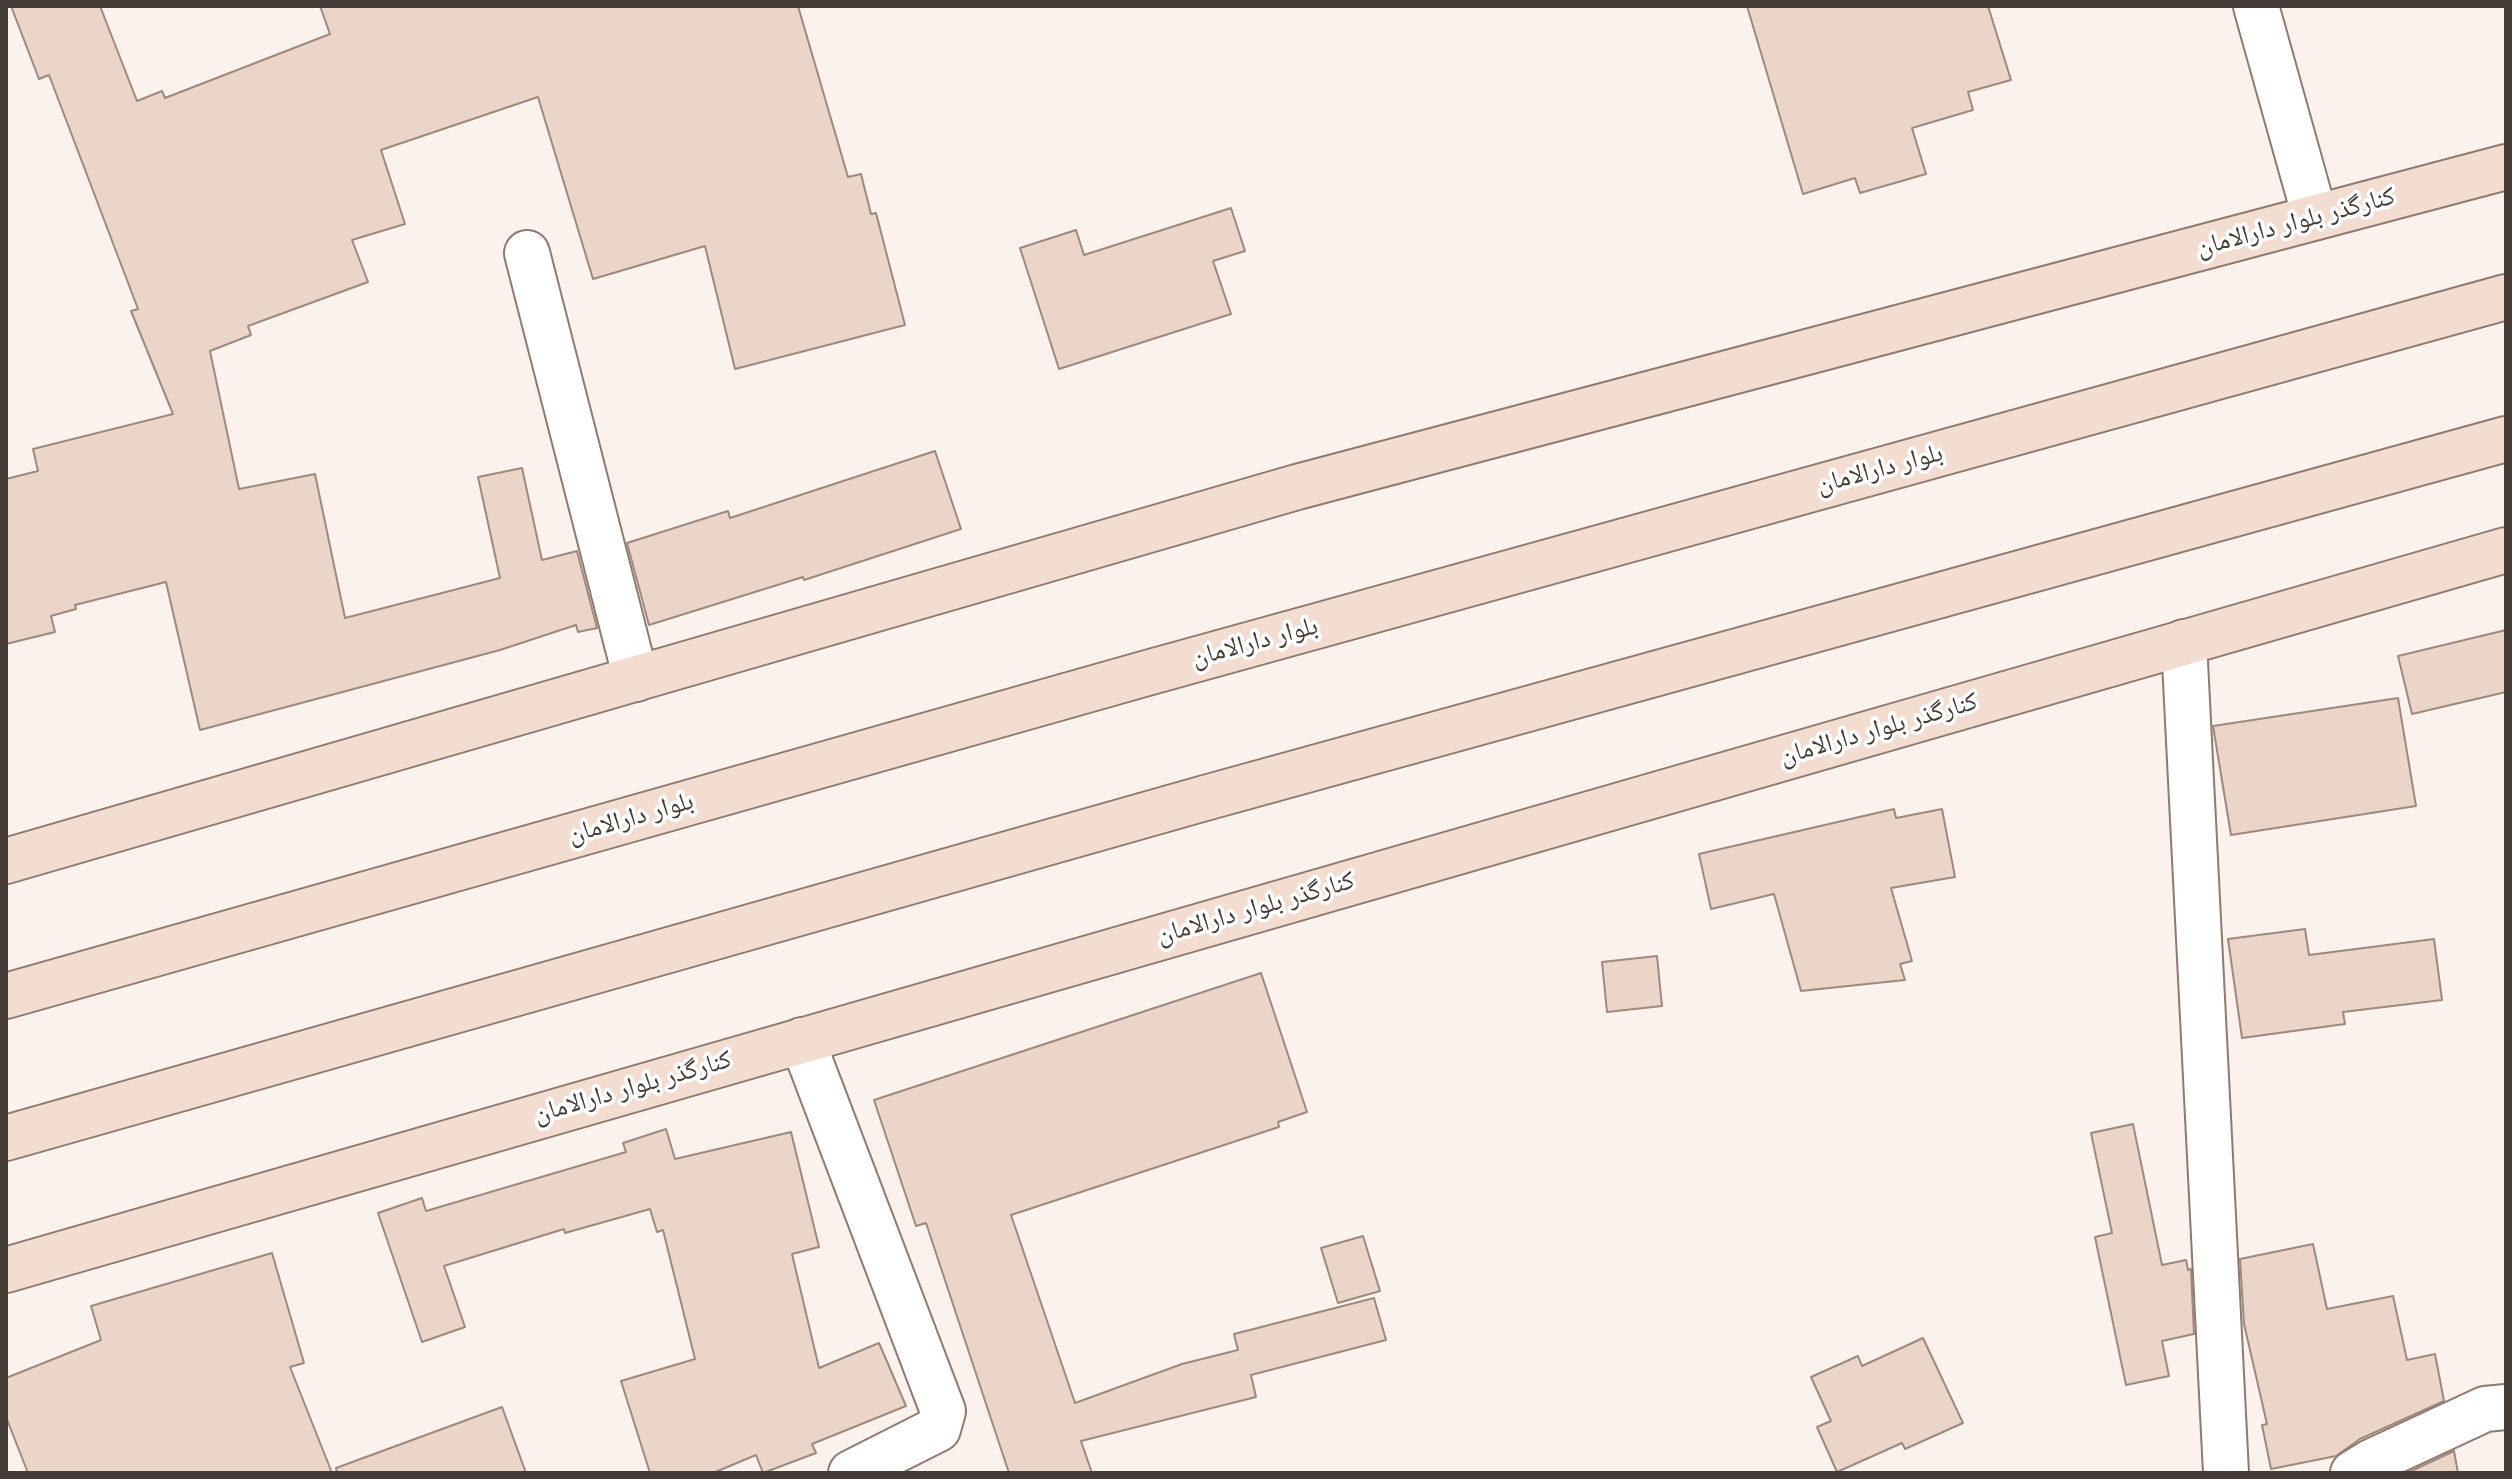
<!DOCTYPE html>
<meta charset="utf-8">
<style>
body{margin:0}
#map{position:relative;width:2512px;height:1479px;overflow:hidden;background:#fcf2ed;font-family:Poppins,sans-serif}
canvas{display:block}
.frame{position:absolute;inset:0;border:8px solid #443b35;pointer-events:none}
</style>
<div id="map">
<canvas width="2512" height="1479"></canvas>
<div class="frame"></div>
</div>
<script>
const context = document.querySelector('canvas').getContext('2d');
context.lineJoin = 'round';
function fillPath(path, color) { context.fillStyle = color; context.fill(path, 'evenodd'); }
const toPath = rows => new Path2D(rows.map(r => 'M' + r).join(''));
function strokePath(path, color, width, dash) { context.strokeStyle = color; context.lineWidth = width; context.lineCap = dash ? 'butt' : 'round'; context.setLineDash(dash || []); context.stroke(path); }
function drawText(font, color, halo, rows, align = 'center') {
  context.font = font + ' Poppins,"Noto Naskh Arabic",sans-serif'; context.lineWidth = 7; context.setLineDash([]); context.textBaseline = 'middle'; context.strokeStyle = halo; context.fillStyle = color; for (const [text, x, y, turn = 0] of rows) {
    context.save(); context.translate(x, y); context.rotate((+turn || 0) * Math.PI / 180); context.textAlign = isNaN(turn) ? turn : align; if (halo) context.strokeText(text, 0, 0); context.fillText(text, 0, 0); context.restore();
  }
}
const building = toPath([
 [11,6,100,6,137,101,162,91,165,98,330,34,320,6,798,6,848,177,861,174,871,214,876,213,905,325,735,369,705,246,593,279,538,97,381,150,405,224,352,240,368,282,248,326,251,335,210,351,239,489,315,474,345,618,500,578,478,477,522,468,542,560,577,551,597,628,578,632,576,625,500,650,200,730,166,582,75,605,76,609,51,616,55,632,6,644,6,479,38,471,33,449,173,414,131,311,138,309,49,75,39,79,11,6],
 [1747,6,1988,6,2011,80,1968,92,1973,110,1912,128,1926,174,1860,193,1855,178,1803,194,1747,6],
 [1231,208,1245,251,1213,261,1231,314,1059,369,1020,248,1076,230,1084,255,1231,208],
 [935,451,961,529,804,580,803,577,649,625,627,543,728,511,730,518,935,451],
 [2506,630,2506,692,2412,714,2398,656,2506,630],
 [2398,698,2416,806,2231,835,2213,726,2398,698],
 [1894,809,1896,818,1942,809,1955,877,1891,888,1912,961,1900,964,1905,980,1801,991,1774,894,1711,909,1699,854,1894,809],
 [2305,929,2309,955,2434,939,2442,1000,2343,1012,2345,1024,2242,1038,2228,939,2305,929],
 [1657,956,1662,1006,1607,1012,1602,962,1657,956],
 [1261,973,1307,1112,1278,1122,1279,1127,1011,1215,1075,1403,1182,1364,1238,1350,1234,1334,1374,1298,1386,1340,1251,1375,1256,1397,1081,1441,1092,1473,1009,1473,926,1223,916,1226,874,1100,1261,973],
 [2133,1124,2162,1265,2186,1260,2188,1270,2191,1269,2194,1334,2162,1341,2169,1376,2126,1385,2095,1237,2112,1233,2091,1133,2133,1124],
 [666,1129,675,1159,791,1132,819,1247,792,1254,819,1368,879,1343,906,1406,812,1444,816,1453,763,1473,756,1455,713,1473,650,1473,621,1381,695,1359,663,1230,657,1232,650,1209,565,1233,564,1229,444,1266,465,1327,422,1342,378,1213,422,1198,426,1211,626,1152,623,1143,666,1129],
 [1363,1236,1380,1291,1338,1303,1321,1248,1363,1236],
 [2313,1244,2327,1309,2393,1296,2407,1360,2435,1354,2444,1401,2360,1439,2336,1456,2271,1469,2262,1425,2267,1424,2244,1324,2240,1259,2313,1244],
 [272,1253,304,1363,290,1367,332,1473,28,1473,6,1417,6,1378,101,1340,91,1306,272,1253],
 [1923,1338,1963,1423,1905,1449,1902,1443,1837,1472,1817,1427,1831,1421,1811,1377,1858,1356,1862,1366,1923,1338],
 [502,1407,526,1473,337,1473,336,1468,502,1407],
 [2454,1451,2458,1473,2407,1473,2454,1451]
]);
const street = toPath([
 [2256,6,2315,217],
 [527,253,636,679],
 [2184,642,2226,1473],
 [802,1040,943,1411,938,1429,851,1473],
 [2353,1473,2371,1462,2485,1409,2506,1407]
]);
const secondary = toPath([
 [6,861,1297,487,2506,167],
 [6,996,1147,673,2506,297],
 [6,1138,1205,798,2506,439],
 [6,1270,2506,550]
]);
const streetNames = [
 ["کنارگذر بلوار دارالامان",2296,223,-15],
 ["بلوار دارالامان",1880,470,-15],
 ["بلوار دارالامان",1255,643,-15],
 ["کنارگذر بلوار دارالامان",1879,730,-16],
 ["بلوار دارالامان",631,819,-16],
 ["کنارگذر بلوار دارالامان",1256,909,-16],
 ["کنارگذر بلوار دارالامان",633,1088,-16]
];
fillPath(building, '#ebd4c8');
strokePath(building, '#9e897d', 2);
strokePath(street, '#8f7a6f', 48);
strokePath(secondary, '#8f7a6f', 48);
strokePath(street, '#fff', 44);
strokePath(secondary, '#f2ddd0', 44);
drawText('26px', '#443b35', '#fff', streetNames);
</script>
